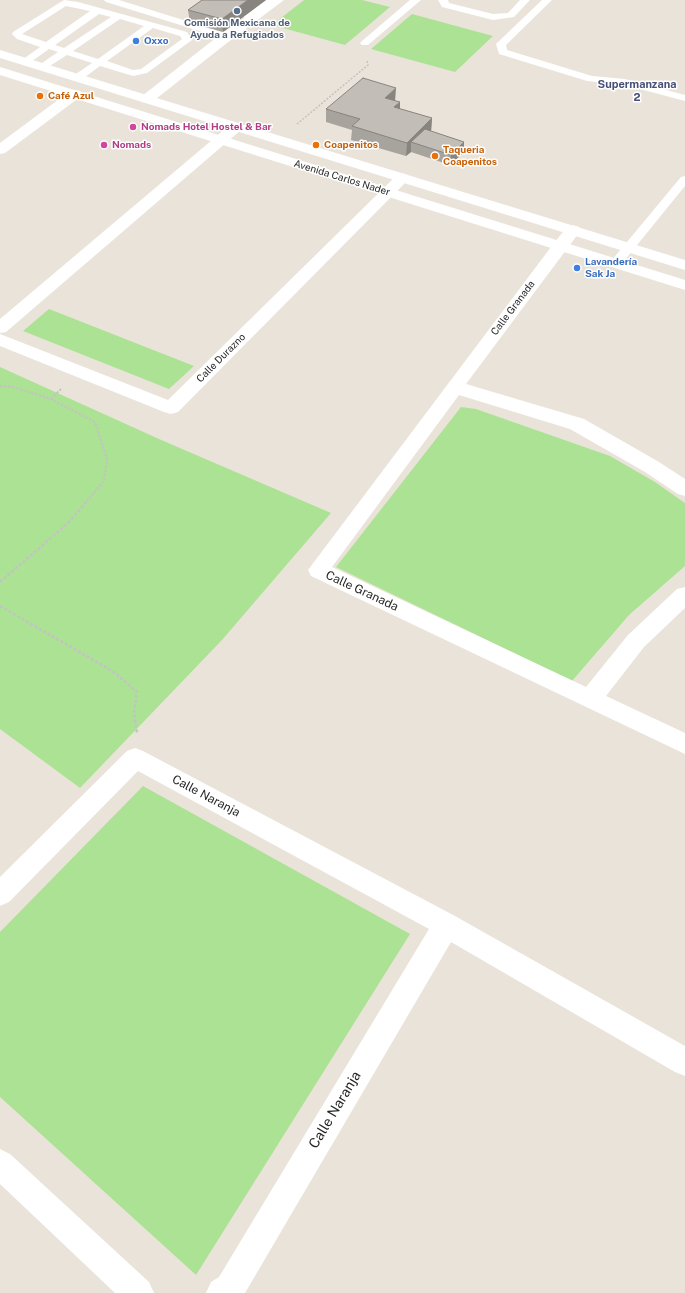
<!DOCTYPE html>
<meta charset="utf-8">
<style>
body{margin:0}
canvas{display:block;background:#eae3d9}
</style>
<canvas width="685" height="1293"></canvas>
<script>
const context = document.querySelector('canvas').getContext('2d');
context.lineJoin = 'round';
function fillPath(path, color) { context.fillStyle = color; context.fill(path, 'evenodd'); }
const toPath = rows => new Path2D(rows.map(r => 'M' + r).join(''));
function strokePath(path, color, width, dash) { context.strokeStyle = color; context.lineWidth = width; context.lineCap = dash ? 'butt' : 'round'; context.setLineDash(dash || []); context.stroke(path); }
function drawText(font, color, halo, rows, align = 'center') {
  context.font = font + ' "Public Sans",sans-serif'; context.lineWidth = 3; context.setLineDash([]); context.textBaseline = 'middle'; context.strokeStyle = halo; context.fillStyle = color; for (const [text, x, y, turn = 0] of rows) {
    context.save(); context.translate(x, y); context.rotate((+turn || 0) * Math.PI / 180); context.textAlign = isNaN(turn) ? turn : align; if (halo) context.strokeText(text, 0, 0); context.fillText(text, 0, 0); context.restore();
  }
}
const green = toPath([
 [304,0,362,0,390,7,345,45,272,25],
 [412,14,493,36,455,72,371,49],
 [49,309,194,366,169,389,23,331],
 [0,367,159,439,331,513,222,640,80,788,0,729],
 [461,407,476,409,610,456,655,482,685,503,685,566,629,615,572,681,336,567],
 [143,786,410,934,196,1275,0,1097,0,932]
]);
const pathFar2 = toPath([
 [297,124,368,65,367,60]
]);
const pathFar1 = toPath([
 [0,386,13,387,51,399,95,422,107,459,104,481,87,501],
 [51,399,61,389]
]);
const path = toPath([
 [0,582,68,523,88,500],
 [0,606,114,672,137,692,134,712,137,733]
]);
const service = toPath([
 [64,0,78,2,187,32,192,40,147,73,133,76,100,66,81,80,73,80,72,78,73,76,92,63,67,55,45,69,39,69,37,67,39,65,58,52,49,49,28,64,22,64,20,62,22,60,40,47,17,39,12,34,13,32,64,0],
 [66,6,90,11,46,42,22,34,66,6],
 [99,14,111,17,64,48,55,45,99,14],
 [120,19,144,26,98,59,73,51,120,19],
 [153,28,180,36,182,39,141,69,133,70,107,61,153,28],
 [104,0,119,0,225,33,227,35,222,38,219,37,106,2,104,0],
 [264,0,275,0,251,18,245,18,243,16,245,14,264,0],
 [410,0,421,0,368,45,362,45,360,43,362,41,410,0],
 [438,0,448,0,449,3,493,14,508,13,520,0,530,0,514,17,493,20,442,7,438,0],
 [542,0,552,0,506,45,507,50,592,76,625,79,685,95,685,101,625,85,587,81,499,54,496,44,498,42,542,0],
 [685,176,685,186,620,266,612,266,610,263,612,260,681,177,685,176]
]);
const pedestrian = toPath([
 [270,0,284,0,227,43,152,102,147,103,142,102,140,99,142,96,217,37,270,0]
]);
const minor = toPath([
 [75,90,80,91,82,94,80,97,5,153,0,154,0,143,70,91,75,90],
 [236,123,241,124,243,127,241,130,6,332,0,333,0,319,231,124,236,123],
 [402,173,407,175,410,178,407,181,178,412,171,414,164,412,0,346,0,334,168,400,397,175,402,173],
 [573,225,579,227,581,230,466,384,584,419,659,462,685,479,685,496,678,494,645,472,570,429,459,395,332,567,586,687,628,635,677,589,685,587,685,608,644,647,606,696,685,733,685,754,311,576,308,570,554,243,567,227,573,225],
 [135,748,143,751,455,916,685,1046,685,1076,675,1072,451,942,245,1293,206,1293,211,1282,219,1277,429,929,138,771,9,902,0,906,0,877,127,751,135,748],
 [0,1149,10,1154,149,1282,154,1293,115,1293,0,1184,0,1149]
]);
const tertiary = toPath([
 [0,50,685,260,685,270,0,58,0,50],
 [0,67,685,280,685,290,0,75,0,67]
]);
const wall = toPath([
 [202,0,266,0,223,32,190,23,188,10],
 [395,101,400,109,432,118,431,132,464,142,464,152,450,165,411,152,406,156,351,140,352,130,326,122,326,109]
]);
const shadedWall = toPath([
 [248,0,266,0,223,32,222,19],
 [396,88,395,102,385,98],
 [400,102,400,116,394,107],
 [432,118,431,132,411,142,411,152,406,156,407,143],
 [464,142,464,152,450,165,451,155]
]);
const building = toPath([
 [202,0,248,0,222,19,188,10,202,0],
 [363,78,396,88,385,98,400,102,394,107,432,118,407,143,352,126,360,119,326,109,363,78],
 [425,129,464,142,451,155,411,142,425,129]
]);
const markers = [
 [237,11,4,"#5c6f8a"],
 [136,41,4,"#3f7fe0"],
 [40,96,4,"#e8710a"],
 [133,127,4,"#d1479c"],
 [104,145,4,"#d1479c"],
 [316,145,4,"#e8710a"],
 [435,156,4,"#e8710a"],
 [577,268,4,"#3f7fe0"]
];
const farServicenames = [
 ["Comisión Mexicana de",237,23],
 ["Ayuda a Refugiados",237,35]
];
const farShopnames = [
 ["Oxxo",144,41],
 ["Lavandería",585,262],
 ["Sak Ja",585,274]
];
const farFoodnames = [
 ["Café Azul",48,96],
 ["Coapenitos",324,145],
 ["Taqueria",443,150],
 ["Coapenitos",443,162]
];
const farHotelnames = [
 ["Nomads Hotel Hostel & Bar",141,127],
 ["Nomads",112,145]
];
const farStreetnames = [
 ["Avenida Carlos Nader",342,178,17],
 ["Calle Granada",513,308,-53],
 ["Calle Durazno",221,358,-45]
];
const farNeighbourhoodnames = [
 ["Supermanzana",637,85],
 ["2",637,98]
];
const streetNames = [
 ["Calle Granada",362,591,25],
 ["Calle Naranja",206,796,28]
];
const nearStreetnames = [
 ["Calle Naranja",335,1110,-59]
];
fillPath(green, '#ace294');
strokePath(pathFar2, '#c3c3c3', 1.5, [2, 1.5]);
strokePath(pathFar1, '#c3c3c3', 2, [2.5, 1.5]);
strokePath(path, '#c3c3c3', 2.5, [3, 2]);
fillPath(service, '#fff');
fillPath(pedestrian, '#fff');
fillPath(minor, '#fff');
fillPath(tertiary, '#fff');
fillPath(wall, '#a7a39d');
fillPath(shadedWall, '#88847f');
fillPath(building, '#c2bdb6');
strokePath(building, '#88847f', 1);
for (const [x, y, r, color] of markers) { const dot = new Path2D(); dot.arc(x, y, r, 0, 2 * Math.PI); context.fillStyle = color; context.fill(dot); strokePath(dot, '#fff', 1.5); }
drawText('bold 10px', '#4e5e75', '#fff', farServicenames);
drawText('bold 10px', '#366cbe', '#fff', farShopnames, 'left');
drawText('bold 10px', '#c56008', '#fff', farFoodnames, 'left');
drawText('bold 10px', '#b23c85', '#fff', farHotelnames, 'left');
drawText('10px', '#272727', '#fff', farStreetnames);
drawText('bold 11px', '#484f78', '#fff', farNeighbourhoodnames);
drawText('12px', '#272727', '#fff', streetNames);
drawText('14px', '#272727', '#fff', nearStreetnames);
</script>
